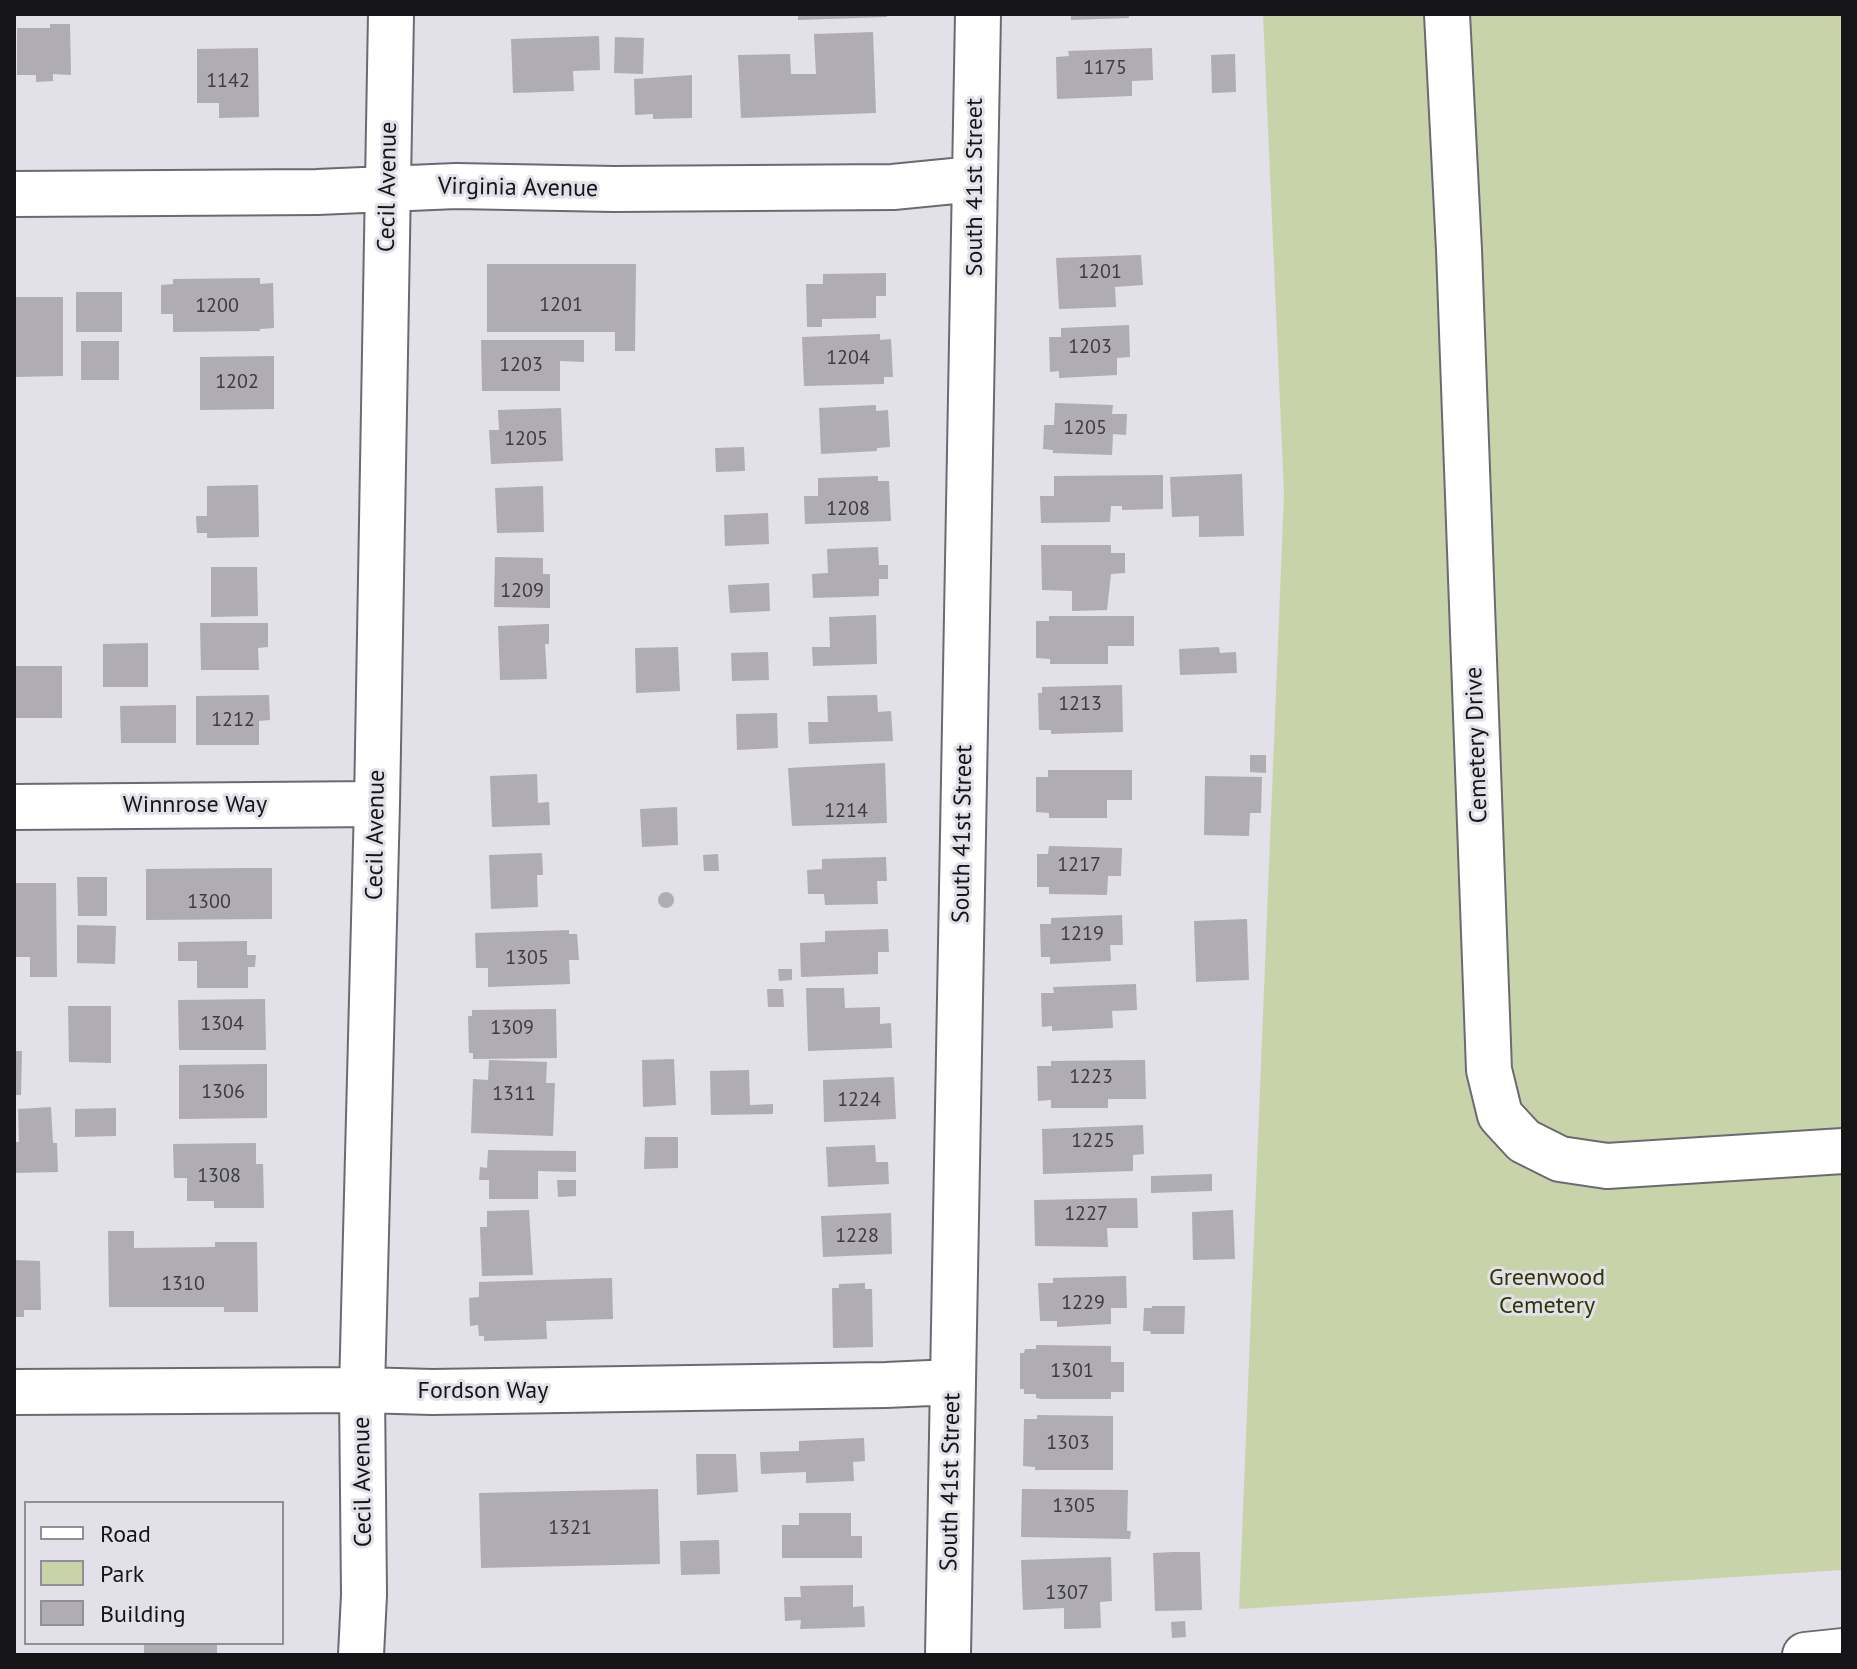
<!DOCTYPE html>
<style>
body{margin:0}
#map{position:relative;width:1857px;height:1669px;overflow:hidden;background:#e2e0e8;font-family:"PT Sans",sans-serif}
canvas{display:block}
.frame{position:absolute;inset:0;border:16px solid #151517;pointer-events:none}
.legend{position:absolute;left:24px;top:1501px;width:260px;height:144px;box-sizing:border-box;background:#e2e0e8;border:2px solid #908f94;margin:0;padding:10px 14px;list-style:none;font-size:24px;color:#151517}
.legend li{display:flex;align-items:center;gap:16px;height:40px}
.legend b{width:40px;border:2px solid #908f94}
</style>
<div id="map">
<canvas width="1857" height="1669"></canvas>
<div class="frame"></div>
<ul class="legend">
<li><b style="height:10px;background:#fff"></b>Road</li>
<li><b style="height:22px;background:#c9d3aa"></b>Park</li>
<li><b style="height:22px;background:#afacb4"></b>Building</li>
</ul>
</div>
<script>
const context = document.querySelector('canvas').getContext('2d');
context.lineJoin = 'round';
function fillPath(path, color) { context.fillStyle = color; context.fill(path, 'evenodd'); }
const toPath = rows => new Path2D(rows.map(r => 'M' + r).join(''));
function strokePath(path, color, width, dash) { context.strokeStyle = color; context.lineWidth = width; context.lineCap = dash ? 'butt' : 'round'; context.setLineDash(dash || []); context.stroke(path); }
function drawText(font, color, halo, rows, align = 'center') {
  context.font = font + ' "PT Sans",sans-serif'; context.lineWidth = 6; context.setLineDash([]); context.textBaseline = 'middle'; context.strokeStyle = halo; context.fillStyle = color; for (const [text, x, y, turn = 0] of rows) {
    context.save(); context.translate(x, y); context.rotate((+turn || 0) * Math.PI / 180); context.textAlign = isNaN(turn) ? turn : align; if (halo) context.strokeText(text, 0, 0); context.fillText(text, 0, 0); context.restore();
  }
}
const green = toPath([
 [1263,14,1843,14,1843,1570,1239,1609,1284,494]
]);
const building = toPath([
 [798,14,887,14,887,17,798,20],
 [1071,14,1129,14,1129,18,1071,20],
 [50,24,70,24,71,75,53,74,53,81,36,82,36,75,17,75,17,28,50,28],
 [873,32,876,113,741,118,738,55,790,54,791,74,816,74,814,34],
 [599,36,600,70,573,71,574,91,513,93,511,39],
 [615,37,644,38,643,74,614,73],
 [258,48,259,117,219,118,219,103,197,103,197,49],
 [1152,48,1153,80,1132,81,1132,96,1057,99,1056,57,1069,56,1068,51],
 [1235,54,1236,92,1212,93,1211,55],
 [692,75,692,118,653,119,653,114,635,115,634,79],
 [1141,255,1143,285,1115,287,1116,307,1059,309,1056,258],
 [487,264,636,264,635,351,615,351,615,332,487,332],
 [886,273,886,296,876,296,876,318,822,319,822,327,807,327,806,284,823,284,823,274],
 [260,278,260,284,273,283,274,328,260,329,260,331,173,332,173,314,161,314,161,285,173,284,173,279],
 [76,292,122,292,122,332,76,332],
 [14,297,63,297,63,376,14,377],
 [1129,325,1130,357,1117,358,1117,375,1059,378,1059,371,1050,372,1049,337,1061,337,1061,328],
 [880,334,880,340,891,339,893,377,884,377,884,384,804,386,802,337],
 [481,340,584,340,584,362,560,361,560,391,482,391],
 [81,341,119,341,119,380,81,380],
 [274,356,274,409,200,410,200,357],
 [1055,403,1113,405,1112,414,1127,414,1126,435,1113,434,1112,455,1053,453,1053,450,1043,449,1044,425,1054,425],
 [876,405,876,411,888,410,890,447,877,448,877,451,821,454,819,408],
 [561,408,563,461,491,464,489,430,499,430,498,410],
 [744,447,745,471,716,472,715,448],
 [1242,474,1244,536,1199,537,1199,516,1172,517,1170,477],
 [1163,475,1163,509,1122,510,1122,506,1111,506,1110,522,1041,523,1040,496,1054,496,1054,476],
 [878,476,878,481,889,481,891,521,805,524,804,496,818,496,818,478],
 [258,485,259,537,211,538,207,538,207,533,197,533,196,516,207,516,207,486],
 [543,486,544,532,497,533,495,488],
 [768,513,769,544,725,546,724,515],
 [1041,545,1111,545,1111,553,1125,553,1125,573,1111,574,1107,610,1072,611,1072,591,1042,590],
 [878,547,879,565,888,565,888,579,879,579,879,596,813,598,812,574,828,573,827,549],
 [495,557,543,558,543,574,550,574,550,608,494,607],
 [211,567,257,567,258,616,211,617],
 [769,583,770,611,730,613,728,585],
 [876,615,877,664,813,666,812,647,830,647,829,617],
 [1049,616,1134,616,1134,646,1108,646,1108,664,1050,664,1050,659,1036,658,1036,621,1049,621],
 [200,623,268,623,268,647,258,648,259,670,201,670],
 [549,624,549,644,545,644,547,679,500,680,498,626],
 [148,643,148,687,103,687,103,644],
 [678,647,680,691,636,693,635,648],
 [1219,647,1220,653,1236,652,1237,673,1180,675,1179,649],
 [768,652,769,680,732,681,731,653],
 [14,666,62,666,62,718,14,718],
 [1122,685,1123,732,1051,734,1051,730,1039,730,1038,693,1042,693,1042,687],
 [269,695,270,720,259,721,259,745,196,745,196,696],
 [877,695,878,712,891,711,893,741,809,744,808,722,828,722,827,696],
 [176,705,176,743,121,743,120,706],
 [777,713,778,748,737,750,736,714],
 [1250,755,1266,755,1266,773,1250,772],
 [885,763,887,823,792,826,788,768],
 [1048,770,1132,770,1132,800,1107,800,1107,818,1049,818,1049,813,1036,812,1036,777,1048,777],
 [537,774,538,803,549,802,550,825,492,827,490,776],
 [1205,776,1262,777,1261,813,1250,813,1249,836,1204,835],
 [677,807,678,845,642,847,640,809],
 [1049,846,1122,848,1121,876,1108,876,1107,895,1049,894,1049,887,1037,887,1037,854,1048,854],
 [542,853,543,875,537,875,538,907,491,909,489,855],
 [718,854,719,871,704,871,703,855],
 [886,857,887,881,877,881,878,904,825,905,824,894,808,894,807,870,822,869,822,859],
 [245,868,272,868,272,919,146,920,146,869],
 [77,877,107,877,107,916,78,916],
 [14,883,56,883,57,977,30,977,30,957,14,957],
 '658 900a8 8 0 1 1 16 0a8 8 0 1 1-16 0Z',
 [1122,915,1123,945,1110,945,1111,961,1050,964,1050,957,1041,957,1040,924,1051,924,1051,918],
 [1247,919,1249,980,1196,982,1194,921],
 [77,925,116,926,115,964,77,963],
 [888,929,889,952,878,952,878,974,801,977,800,943,825,942,825,931],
 [569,930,569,934,577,934,579,960,569,960,570,984,488,987,488,968,476,968,475,933],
 [247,941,247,955,256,955,255,967,248,967,248,988,197,988,197,961,178,961,178,942],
 [778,969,792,969,792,980,779,981],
 [1136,984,1137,1010,1112,1011,1113,1028,1052,1031,1052,1026,1042,1027,1041,993,1054,993,1053,987],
 [806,988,844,988,845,1008,880,1007,880,1024,891,1023,892,1048,808,1051],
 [767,989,783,989,784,1007,768,1007],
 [265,999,266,1050,179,1050,178,1000],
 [68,1006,111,1006,111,1063,69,1062],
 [556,1009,557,1058,473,1059,473,1053,469,1053,468,1016,472,1016,472,1010],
 [14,1051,22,1051,21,1095,14,1095],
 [674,1059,676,1105,643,1107,642,1060],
 [489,1060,547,1062,546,1083,555,1083,553,1136,471,1133,473,1079,488,1080],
 [1145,1060,1146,1099,1108,1099,1108,1108,1051,1108,1051,1100,1038,1101,1037,1066,1051,1066,1051,1061],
 [267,1064,267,1118,179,1119,179,1065],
 [749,1070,750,1105,773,1104,773,1114,711,1115,710,1071],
 [894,1077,896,1119,824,1122,823,1080],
 [51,1107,53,1143,57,1143,58,1172,14,1173,14,1142,19,1142,18,1109],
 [116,1108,116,1136,75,1137,75,1109],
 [1143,1125,1144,1154,1133,1155,1133,1171,1043,1174,1042,1129],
 [645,1137,678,1137,678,1168,644,1169],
 [256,1143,256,1164,263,1164,264,1208,214,1208,214,1201,187,1201,187,1178,174,1178,173,1144],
 [875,1145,876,1162,888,1162,889,1184,828,1187,826,1147],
 [488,1150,576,1151,576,1172,538,1171,538,1199,489,1199,489,1180,479,1180,480,1167,487,1168],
 [1212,1174,1212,1191,1151,1193,1151,1176],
 [557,1180,576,1180,576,1196,558,1197],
 [1137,1198,1138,1228,1107,1228,1108,1247,1035,1246,1034,1200],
 [529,1210,533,1275,482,1276,480,1227,487,1227,487,1211],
 [1233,1210,1235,1259,1193,1260,1192,1212],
 [891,1213,892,1254,823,1257,821,1216],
 [108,1231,134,1231,134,1248,215,1247,215,1242,257,1242,258,1312,224,1312,224,1307,109,1307],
 [14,1260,40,1261,41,1310,24,1310,24,1317,14,1317],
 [1126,1276,1127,1308,1111,1308,1111,1324,1057,1327,1057,1321,1040,1321,1038,1283,1053,1283,1053,1278],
 [612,1278,613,1319,546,1321,547,1339,484,1341,484,1336,479,1336,478,1325,470,1326,469,1298,479,1297,479,1282],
 [865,1283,865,1289,872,1289,873,1347,833,1348,832,1288,839,1288,839,1284],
 [1152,1306,1185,1306,1184,1334,1151,1334,1150,1331,1143,1331,1144,1308,1152,1308],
 [1036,1345,1111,1346,1111,1362,1124,1362,1124,1392,1111,1392,1111,1399,1042,1399,1036,1398,1036,1394,1024,1394,1024,1389,1020,1389,1020,1353,1024,1353,1025,1349,1036,1349],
 [1037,1415,1113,1416,1113,1470,1035,1470,1035,1467,1023,1466,1024,1419,1037,1419],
 [864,1438,865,1461,853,1462,854,1481,806,1483,806,1472,761,1474,760,1452,799,1451,799,1441],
 [696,1454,736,1454,738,1492,697,1495],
 [658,1489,660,1564,481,1568,479,1493],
 [1022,1489,1128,1490,1127,1531,1131,1531,1130,1539,1021,1537],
 [799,1513,851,1513,851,1536,862,1536,862,1558,782,1558,782,1525,799,1525],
 [719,1540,720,1574,681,1575,680,1541],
 [1173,1552,1200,1552,1202,1610,1155,1611,1153,1553],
 [1111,1557,1112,1601,1100,1602,1101,1628,1064,1629,1064,1608,1023,1610,1021,1560],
 [853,1585,853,1607,864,1606,865,1627,800,1629,801,1620,785,1621,784,1597,801,1597,800,1586],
 [1185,1621,1186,1637,1172,1638,1171,1622],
 [144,1643,217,1643,217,1655,144,1655]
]);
const minor = toPath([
 [1447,14,1459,250,1489,1070,1500,1115,1524,1141,1560,1159,1607,1166,1843,1151],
 [14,194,317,192,456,186,614,189,893,187,974,179],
 [14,807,377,804],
 [14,1392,362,1390,432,1392,886,1385,952,1382],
 [361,1655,364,1595,362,1390,377,804,391,14],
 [948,1655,978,14],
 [1805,1655,1843,1651]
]);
const numberNames = [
 ["1175",1105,68],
 ["1142",228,81],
 ["1201",1100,272],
 ["1201",561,305],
 ["1200",217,306],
 ["1203",1090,347],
 ["1204",848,358],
 ["1203",521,365],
 ["1202",237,382],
 ["1205",1085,428],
 ["1205",526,439],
 ["1208",848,509],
 ["1209",522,591],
 ["1213",1080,704],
 ["1212",233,720],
 ["1214",846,811],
 ["1217",1079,865],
 ["1300",209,902],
 ["1219",1082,934],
 ["1305",527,958],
 ["1304",222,1024],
 ["1309",512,1028],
 ["1223",1091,1077],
 ["1306",223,1092],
 ["1311",514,1094],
 ["1224",859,1100],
 ["1225",1093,1141],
 ["1308",219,1176],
 ["1227",1086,1214],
 ["1228",857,1236],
 ["1310",183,1284],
 ["1229",1083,1303],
 ["1301",1072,1371],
 ["1303",1068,1443],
 ["1305",1074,1506],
 ["1321",570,1528],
 ["1307",1067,1593]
];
const streetNames = [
 ["Cecil Avenue",388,187,-89],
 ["South 41st Street",975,187,-90],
 ["Virginia Avenue",518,188,1],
 ["Cemetery Drive",1477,745,-92],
 ["Winnrose Way",195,805],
 ["South 41st Street",963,834,-89],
 ["Cecil Avenue",376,835,-89],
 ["Fordson Way",483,1391],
 ["Cecil Avenue",363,1482,-91],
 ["South 41st Street",951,1482,-89]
];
const parkNames = [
 ["Greenwood",1547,1278],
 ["Cemetery",1547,1306]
];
fillPath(green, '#c9d3aa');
fillPath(building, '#afacb4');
strokePath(minor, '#6c6a71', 48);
strokePath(minor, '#fff', 44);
drawText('20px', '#3c3b3e', null, numberNames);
drawText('24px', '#151517', '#e2e0e8', streetNames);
drawText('24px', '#2e3700', '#e2e0e8', parkNames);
</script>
